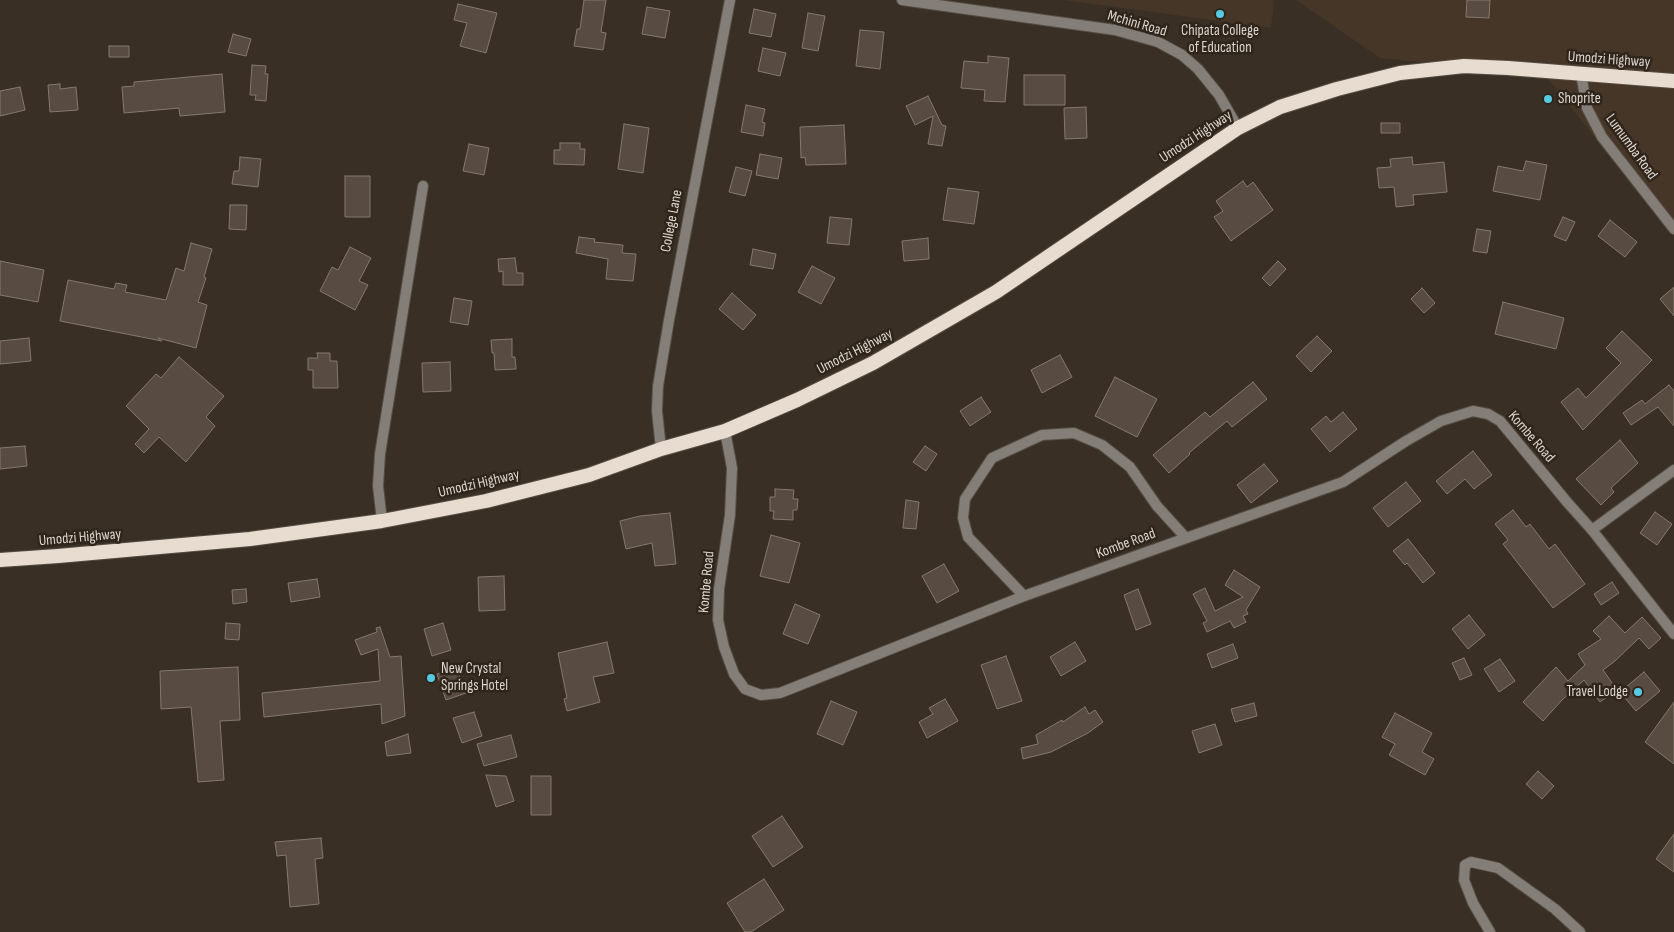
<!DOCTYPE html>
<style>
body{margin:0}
canvas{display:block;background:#392f25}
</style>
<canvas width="1674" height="932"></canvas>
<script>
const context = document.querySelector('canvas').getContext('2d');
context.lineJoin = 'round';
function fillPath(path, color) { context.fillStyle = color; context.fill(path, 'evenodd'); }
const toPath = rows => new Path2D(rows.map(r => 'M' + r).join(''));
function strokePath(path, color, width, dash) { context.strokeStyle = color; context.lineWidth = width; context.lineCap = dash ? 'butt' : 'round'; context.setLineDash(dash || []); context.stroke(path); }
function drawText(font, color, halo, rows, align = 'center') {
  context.font = font + ' "Sofia Sans Condensed",sans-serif'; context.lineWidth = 5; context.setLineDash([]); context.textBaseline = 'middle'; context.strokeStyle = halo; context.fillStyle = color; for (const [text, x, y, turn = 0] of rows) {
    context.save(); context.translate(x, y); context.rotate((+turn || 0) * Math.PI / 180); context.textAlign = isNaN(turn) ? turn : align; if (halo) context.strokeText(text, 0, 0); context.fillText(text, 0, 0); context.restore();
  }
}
const built = toPath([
 [1064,0,1274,0,1271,28],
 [1296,0,1674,0,1674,237,1545,75,1380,58]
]);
const building = toPath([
 [584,0,606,0,601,32,606,33,603,50,574,46,577,29,580,29,584,0],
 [1467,0,1490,0,1489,18,1466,17,1467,0],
 [458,4,497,13,486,53,460,46,467,23,454,20,458,4],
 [647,7,670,11,665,38,642,34,647,7],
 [754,9,776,14,771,37,749,33,754,9],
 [808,13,825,16,818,51,802,48,808,13],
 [860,30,884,32,880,69,856,66,860,30],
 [233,34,251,39,246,56,228,52,233,34],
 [109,46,129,46,129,57,109,57,109,46],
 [763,48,786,53,780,76,758,71,763,48],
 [988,56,1009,58,1005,102,984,101,985,90,961,88,964,61,988,63,988,56],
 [252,65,266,66,265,74,268,74,266,101,255,100,256,95,250,95,252,65],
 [222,74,225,112,180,116,179,108,124,113,122,87,134,86,134,82,222,74],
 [1024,75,1065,75,1065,105,1024,105,1024,75],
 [60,84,60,89,76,87,78,110,50,112,48,85,60,84],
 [20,87,25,110,0,116,0,91,20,87],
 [928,96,942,125,946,126,942,146,928,144,933,116,915,125,906,106,928,96],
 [746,105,765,109,762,122,765,123,763,136,741,132,746,105],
 [1086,107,1087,138,1065,139,1064,108,1086,107],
 [1381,123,1400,123,1400,133,1381,133,1381,123],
 [624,124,649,128,643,173,618,169,624,124],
 [844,125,846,164,806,165,805,157,801,158,800,127,844,125],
 [560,143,580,143,580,149,585,149,584,165,554,164,554,150,560,150,560,143],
 [469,144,489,148,484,175,463,171,469,144],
 [760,154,782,158,778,179,756,175,760,154],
 [240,157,261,159,258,187,232,184,234,171,239,171,240,157],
 [1412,157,1413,165,1444,162,1447,192,1413,195,1414,205,1396,207,1394,187,1379,188,1377,168,1391,167,1390,159,1412,157],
 [1526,161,1547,165,1540,200,1493,191,1498,166,1523,171,1526,161],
 [736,167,752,171,745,196,729,192,736,167],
 [345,176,370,176,370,217,345,217,345,176],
 [1243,181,1247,187,1253,182,1273,210,1231,241,1214,217,1223,211,1216,201,1243,181],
 [948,188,979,192,974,224,943,220,948,188],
 [230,205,247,205,246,230,229,229,230,205],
 [830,217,852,219,849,245,827,243,830,217],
 [1563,217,1575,222,1566,241,1554,236,1563,217],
 [1610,220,1637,242,1625,257,1598,236,1610,220],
 [1477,229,1491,231,1487,253,1473,251,1477,229],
 [579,237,595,239,594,242,623,245,622,253,636,254,633,281,606,279,608,259,576,253,579,237],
 [928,238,929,259,904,261,902,241,928,238],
 [191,243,212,249,204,277,206,278,198,302,207,305,196,348,158,338,162,341,60,321,68,280,114,289,116,283,127,285,125,292,166,300,176,268,184,271,191,243],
 [350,247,371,258,359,281,368,285,355,310,320,291,332,267,338,270,350,247],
 [753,249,776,254,773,269,750,265,753,249],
 [515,258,517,273,523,273,523,285,503,285,503,271,499,272,498,259,515,258],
 [0,261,44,270,38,302,0,295,0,261],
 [1278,261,1286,269,1270,286,1262,278,1278,261],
 [812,266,835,278,821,304,798,292,812,266],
 [1674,287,1674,316,1660,299,1674,287],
 [1422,288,1435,303,1424,313,1411,299,1422,288],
 [732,293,756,315,743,330,719,309,732,293],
 [454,298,472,301,468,325,450,322,454,298],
 [1503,302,1564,318,1556,349,1495,334,1503,302],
 [1622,331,1652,360,1583,430,1561,402,1578,388,1586,398,1621,363,1606,348,1622,331],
 [1317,336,1332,351,1311,372,1296,356,1317,336],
 [29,338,31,361,0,364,0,341,29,338],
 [512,339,512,357,515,357,516,369,495,370,494,353,492,353,491,340,512,339],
 [317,353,330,353,330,361,337,361,338,388,313,388,313,370,308,370,308,358,318,358,317,353],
 [1060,355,1072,377,1042,393,1031,370,1060,355],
 [179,357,224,396,206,417,215,426,186,462,159,437,144,453,135,444,149,429,126,406,156,374,161,378,179,357],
 [450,362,451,391,423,392,422,363,450,362],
 [1115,377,1157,399,1137,437,1095,416,1115,377],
 [1253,382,1267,399,1232,427,1227,421,1189,453,1190,454,1169,473,1153,455,1205,412,1210,417,1253,382],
 [1669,385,1674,391,1674,426,1658,407,1631,425,1623,413,1642,400,1645,404,1669,385],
 [981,397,991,412,970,426,960,411,981,397],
 [1343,412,1357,429,1330,452,1311,429,1326,416,1331,422,1343,412],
 [1620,440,1638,463,1611,488,1614,492,1601,505,1576,479,1620,440],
 [25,446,27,466,0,469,0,448,25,446],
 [925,446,937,454,926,471,913,462,925,446],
 [1473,451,1492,475,1474,489,1465,479,1447,494,1436,481,1473,451],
 [1264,464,1278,481,1251,503,1237,485,1264,464],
 [1406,482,1421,501,1388,527,1373,508,1406,482],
 [775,489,794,490,793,499,798,499,797,510,793,510,793,520,773,519,774,511,770,511,770,497,775,497,775,489],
 [906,500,919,502,916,529,903,528,906,500],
 [1513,510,1526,527,1530,524,1549,549,1555,544,1585,584,1553,608,1503,544,1508,540,1495,524,1513,510],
 [1655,512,1672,524,1657,545,1640,533,1655,512],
 [670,513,676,564,655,566,652,543,626,549,620,521,640,516,670,513],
 [771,535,800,543,789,583,760,576,771,535],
 [1408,539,1435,573,1423,583,1407,563,1405,565,1393,551,1408,539],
 [944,564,959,591,937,603,922,576,944,564],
 [1234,570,1260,587,1246,610,1248,614,1243,616,1246,622,1234,628,1230,621,1207,632,1203,623,1207,621,1193,594,1205,588,1215,611,1243,597,1225,585,1234,570],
 [504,576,505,610,479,611,478,577,504,576],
 [317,579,320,597,291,602,288,583,317,579],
 [1612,582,1619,593,1601,605,1594,594,1612,582],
 [246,589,247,602,233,604,232,590,246,589],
 [1138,589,1151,624,1136,630,1124,595,1138,589],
 [795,604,820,615,808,644,783,634,795,604],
 [1469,615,1485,635,1468,649,1452,629,1469,615],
 [1609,616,1625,633,1642,617,1661,638,1649,649,1639,638,1615,661,1603,670,1617,690,1600,702,1584,680,1562,700,1543,721,1523,702,1556,667,1568,681,1585,665,1578,654,1601,639,1593,631,1609,616],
 [226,623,240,624,239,640,225,639,226,623],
 [443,623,451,650,432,656,424,629,443,623],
 [380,627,390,657,401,656,405,716,382,724,381,704,264,717,262,693,380,681,378,649,361,655,355,640,377,632,376,628,380,627],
 [607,642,614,673,593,677,600,702,567,711,564,699,567,698,558,653,607,642],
 [1075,642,1086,661,1061,676,1050,657,1075,642],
 [1233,644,1238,658,1212,668,1207,654,1233,644],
 [1006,656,1022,701,997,709,981,665,1006,656],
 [1464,658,1472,675,1460,680,1452,663,1464,658],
 [1500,659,1515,681,1499,692,1484,669,1500,659],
 [238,667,240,720,220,721,224,780,198,782,191,707,161,709,160,671,238,667],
 [456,667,466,693,446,700,437,674,456,667],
 [1644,672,1660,691,1636,711,1620,692,1644,672],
 [945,699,958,721,927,738,919,722,933,714,929,708,945,699],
 [831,701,857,712,843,745,817,734,831,701],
 [1674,702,1674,764,1645,742,1674,702],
 [1254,703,1257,716,1235,722,1231,709,1254,703],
 [1085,707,1089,714,1095,710,1103,722,1088,733,1051,752,1023,759,1021,748,1038,744,1036,735,1062,720,1063,722,1085,707],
 [474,712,482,736,462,743,453,718,474,712],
 [1395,713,1432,733,1422,752,1434,759,1425,775,1389,755,1395,744,1382,737,1395,713],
 [1215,724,1222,745,1199,753,1192,731,1215,724],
 [408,734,411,753,387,756,385,742,408,734],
 [511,735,517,757,484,766,477,744,511,735],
 [1538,771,1554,786,1542,799,1526,784,1538,771],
 [486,775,506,776,514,801,496,807,486,775],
 [531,776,551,776,551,815,531,815,531,776],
 [782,816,803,847,773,867,752,836,782,816],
 [1674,834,1674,872,1656,859,1674,834],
 [321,838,323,858,315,859,319,904,290,907,286,855,277,856,275,842,321,838],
 [764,879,784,910,751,932,745,932,727,903,764,879]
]);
const minor = toPath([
 [1581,74,1587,108,1602,137,1674,229],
 [661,449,657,411,658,386,669,320,730,0],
 [382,521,378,486,380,454,423,186],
 [1592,530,1674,470],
 [1024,596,968,537,963,518,965,499,992,458,1042,435,1074,433,1102,445,1130,467,1157,506,1186,538],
 [1490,932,1473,903,1464,880,1465,865,1471,862,1498,868,1555,909,1580,932]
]);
const tertiary = toPath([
 [902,0,1115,30,1158,42,1182,55,1198,69,1219,95,1238,128],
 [725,431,732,468,730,515,719,589,718,620,724,647,734,674,745,689,761,695,780,693,1024,596,1343,482,1406,441,1441,421,1473,411,1488,414,1500,421,1567,502,1592,530,1674,634]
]);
const trunk = toPath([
 [0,560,58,556,250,539,382,521,486,501,589,475,661,449,725,431,797,400,873,363,996,292,1238,128,1280,107,1337,89,1400,73,1464,66,1508,68,1674,81]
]);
const markers = [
 [1220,14,5,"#57c9e2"],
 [1548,99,5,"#57c9e2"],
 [431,678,5,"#57c9e2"],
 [1638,692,5,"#57c9e2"]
];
const streetNames = [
 ["Mchini Road",1137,24,16],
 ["Umodzi Highway",1609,60,4],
 ["Umodzi Highway",1196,137,-33],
 ["Lumumba Road",1631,147,54],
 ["College Lane",672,221,-79],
 ["Umodzi Highway",855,352,-27],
 ["Kombe Road",1531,437,49],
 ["Umodzi Highway",479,484,-13],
 ["Umodzi Highway",80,538,-5],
 ["Kombe Road",1126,544,-20],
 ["Kombe Road",707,582,-85]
];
const poiNames = [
 ["Chipata College",1220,31,"center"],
 ["of Education",1220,48,"center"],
 ["Shoprite",1558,99],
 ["New Crystal",441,669],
 ["Springs Hotel",441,686],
 ["Travel Lodge",1628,692,"right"]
];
fillPath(built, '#463627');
fillPath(building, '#584c42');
strokePath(building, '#85786d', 1);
strokePath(minor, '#564d43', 12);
strokePath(tertiary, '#564d43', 12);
strokePath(trunk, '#564d43', 16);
strokePath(minor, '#847e79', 10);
strokePath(tertiary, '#847e79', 10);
strokePath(trunk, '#e8dcd0', 14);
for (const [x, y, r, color] of markers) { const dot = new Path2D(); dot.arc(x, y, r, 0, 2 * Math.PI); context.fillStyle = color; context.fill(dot); strokePath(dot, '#2f251b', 2); }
drawText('15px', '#dcd5ce', '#2f251b', streetNames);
drawText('15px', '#dcd5ce', '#2f251b', poiNames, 'left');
</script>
